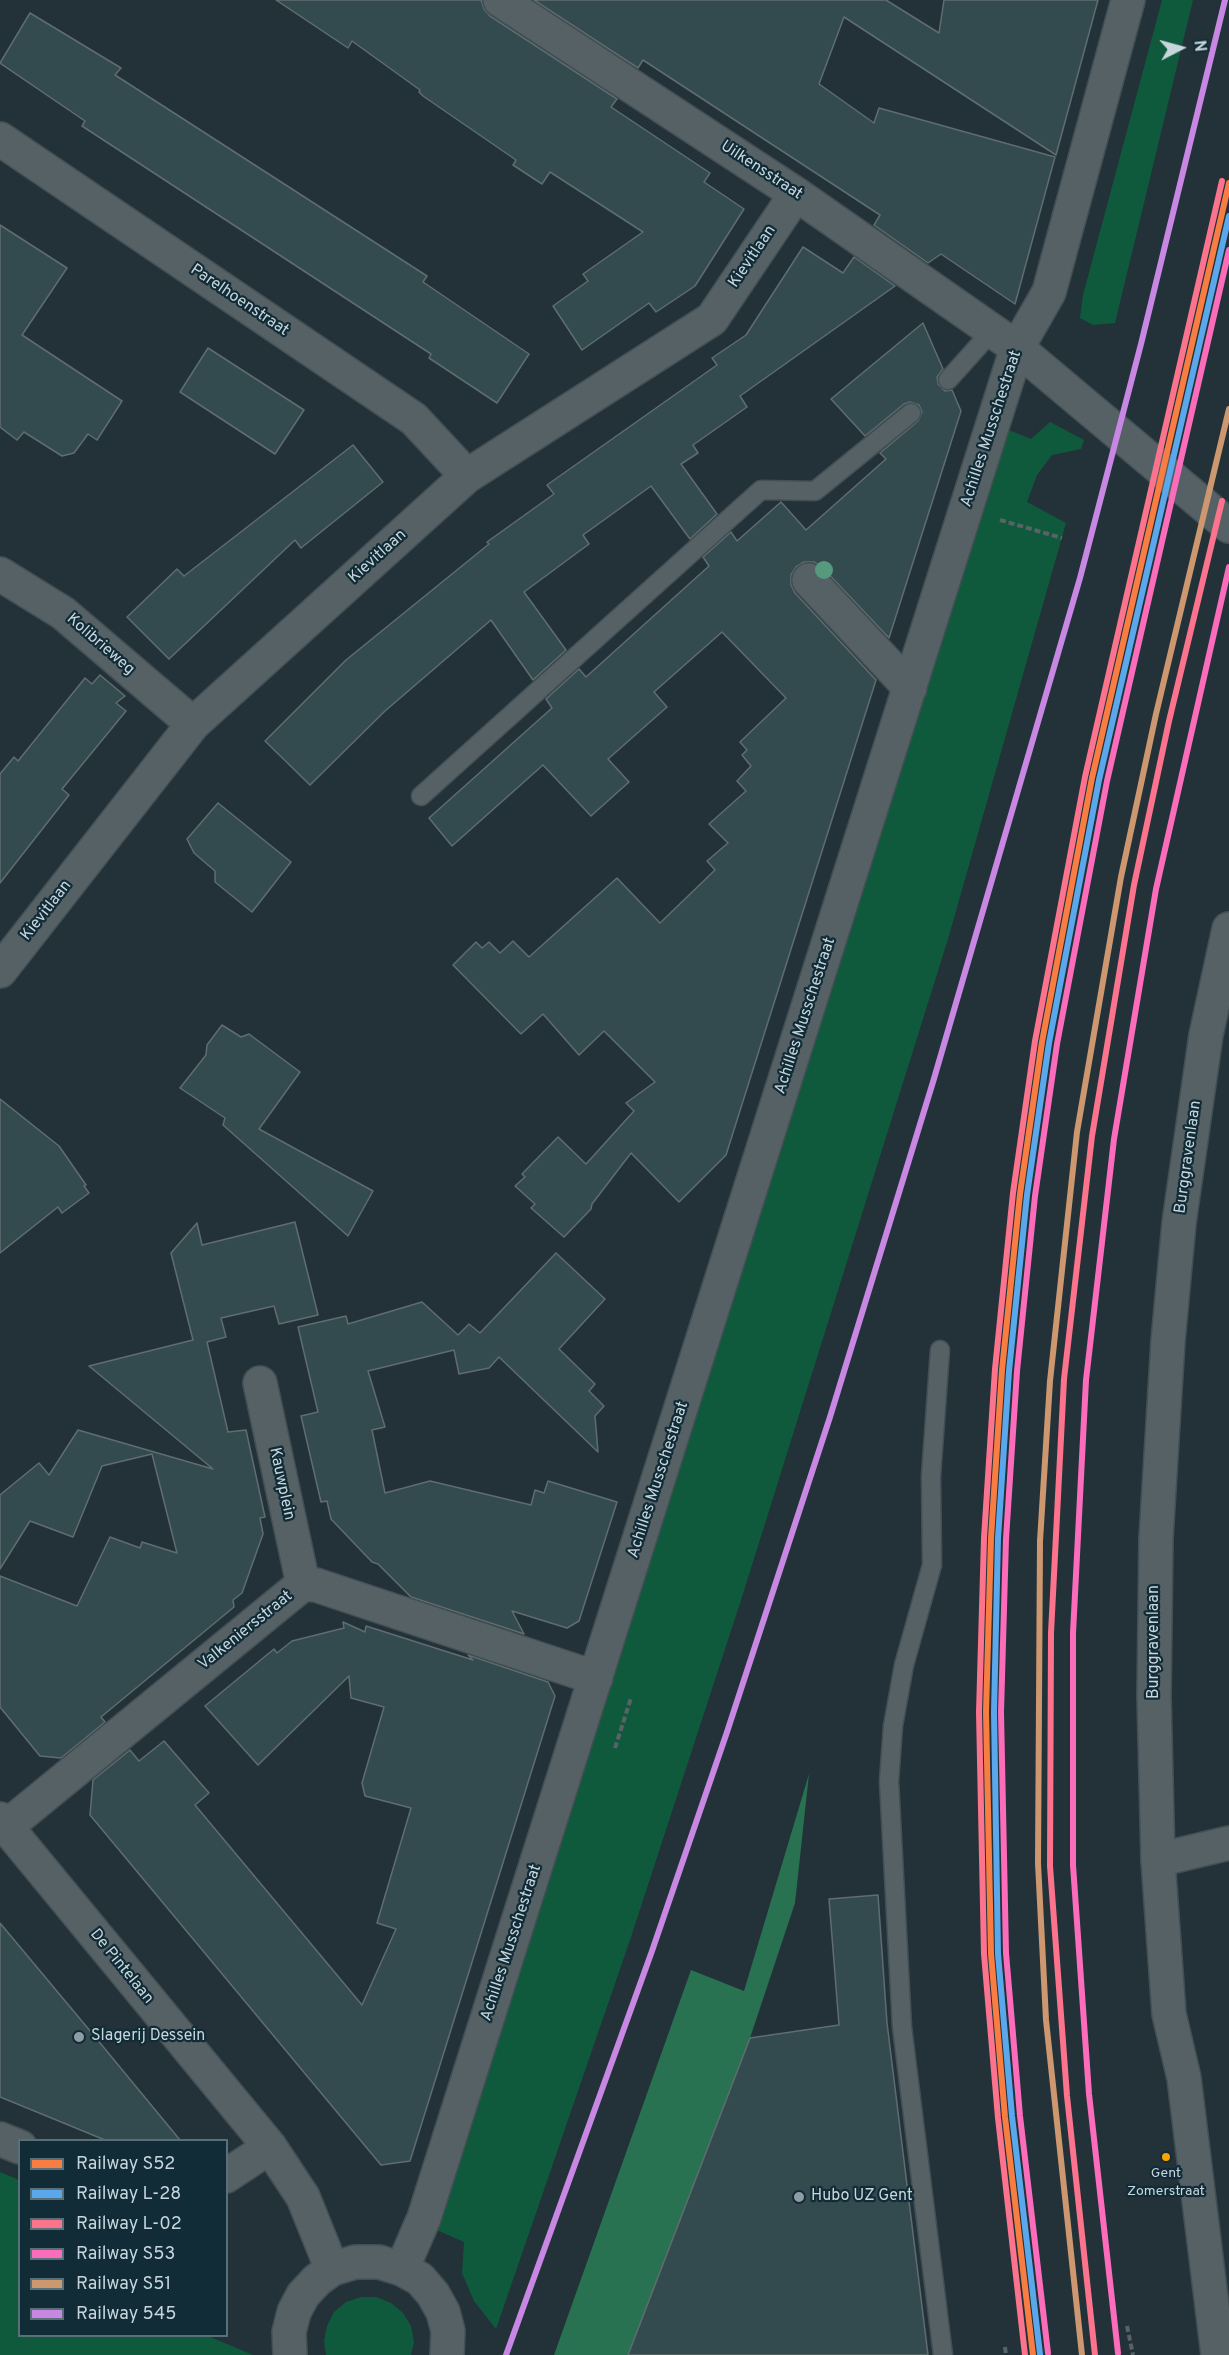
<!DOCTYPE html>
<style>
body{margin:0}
#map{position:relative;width:1229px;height:2355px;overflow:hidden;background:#233239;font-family:Overpass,sans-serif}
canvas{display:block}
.legend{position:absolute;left:18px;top:2139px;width:210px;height:198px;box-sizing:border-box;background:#112c37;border:2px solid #5a7079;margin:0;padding:8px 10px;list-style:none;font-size:18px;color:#c7d6dd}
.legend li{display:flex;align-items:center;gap:12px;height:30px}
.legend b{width:30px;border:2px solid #5a7079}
.north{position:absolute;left:1151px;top:18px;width:60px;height:60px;-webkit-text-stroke:4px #112c37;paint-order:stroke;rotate:84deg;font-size:16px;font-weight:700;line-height:24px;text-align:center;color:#c7d6dd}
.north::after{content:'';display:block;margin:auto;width:21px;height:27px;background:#c7d6dd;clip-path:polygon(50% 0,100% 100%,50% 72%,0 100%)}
</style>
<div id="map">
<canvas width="1229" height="2355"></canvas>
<ul class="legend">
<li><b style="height:8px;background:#f77d43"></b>Railway S52</li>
<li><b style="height:8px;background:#5aa8eb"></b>Railway L-28</li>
<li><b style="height:8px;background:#fc738d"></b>Railway L-02</li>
<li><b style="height:8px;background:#fb6dba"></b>Railway S53</li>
<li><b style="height:8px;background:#cd976f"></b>Railway S51</li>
<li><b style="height:8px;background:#c787e3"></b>Railway 545</li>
</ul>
<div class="north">N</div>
</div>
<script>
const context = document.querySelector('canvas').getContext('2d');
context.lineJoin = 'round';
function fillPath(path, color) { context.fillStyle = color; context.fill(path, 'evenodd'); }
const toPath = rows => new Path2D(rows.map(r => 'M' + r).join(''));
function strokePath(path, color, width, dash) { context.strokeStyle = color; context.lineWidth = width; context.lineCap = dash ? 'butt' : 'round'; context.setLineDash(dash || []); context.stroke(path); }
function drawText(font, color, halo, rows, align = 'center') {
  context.font = font + ' Overpass,sans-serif'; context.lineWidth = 4.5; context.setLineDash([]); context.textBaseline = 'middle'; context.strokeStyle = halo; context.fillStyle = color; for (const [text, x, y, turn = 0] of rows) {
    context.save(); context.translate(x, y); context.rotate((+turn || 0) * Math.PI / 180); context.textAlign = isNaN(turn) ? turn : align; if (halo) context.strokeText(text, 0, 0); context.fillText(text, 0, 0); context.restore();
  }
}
const green = toPath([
 [1162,0,1193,0,1115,323,1093,325,1080,318,1083,295],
 [1050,422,1084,440,1081,449,1052,455,1037,475,1027,502,1066,523,948,939,742,1597,630,1940,496,2329,474,2301,462,2273,464,2242,430,2227,1001,427,1031,439],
 [0,2172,19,2180,20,2336,208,2336,253,2355,0,2355],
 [361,2297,376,2297,391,2303,403,2313,411,2326,414,2342,411,2355,326,2355,324,2341,327,2326,334,2312,346,2302]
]);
const forest = toPath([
 [809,1774,795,1903,750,2038,628,2355,554,2355,691,1970,744,1991]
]);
const building = toPath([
 [276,0,481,0,484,9,490,16,617,99,611,107,710,173,704,182,744,209,695,286,656,312,649,303,582,350,553,306,588,281,583,274,643,232,550,172,542,184,513,165,516,160,423,96,419,92,420,90,352,41,348,48,276,0],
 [534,0,886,0,939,33,944,0,1098,0,1056,155,844,17,819,84,874,123,879,108,1055,157,1015,304,941,254,928,263,874,225,880,215,643,60,638,68,534,0],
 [30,13,121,68,115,75,427,276,423,282,529,354,497,403,429,358,431,354,82,126,85,121,0,63,30,13],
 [0,225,67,268,22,335,122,401,97,440,88,434,74,453,62,456,24,432,17,440,0,427,0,225],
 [803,247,843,273,854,257,895,286,740,396,747,407,693,445,698,453,681,464,717,514,690,539,651,486,583,535,589,544,524,592,566,650,533,680,491,620,385,711,310,785,265,741,346,660,489,544,487,542,554,494,547,485,717,365,712,358,746,335,803,247],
 [923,323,943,369,937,377,938,384,945,391,952,390,961,411,889,638,822,567,814,562,804,562,796,567,791,575,791,585,795,593,876,680,726,1155,679,1202,631,1153,592,1204,591,1209,564,1237,531,1208,535,1204,515,1186,525,1177,522,1174,558,1137,586,1164,634,1111,626,1103,655,1082,604,1031,579,1055,543,1014,521,1034,453,965,476,942,482,948,489,942,500,953,513,941,529,957,617,878,660,923,715,870,707,861,728,843,709,824,746,791,737,781,751,766,742,755,747,750,740,742,786,698,722,632,654,692,667,707,608,759,629,782,591,816,543,765,452,846,429,818,552,708,546,699,579,669,586,677,709,566,703,557,731,532,737,541,781,502,806,530,886,459,880,453,918,421,922,412,919,405,910,402,904,404,865,436,831,399,923,323],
 [208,348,304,410,275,454,180,392,208,348],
 [353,445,383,482,301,548,295,540,169,659,127,617,177,569,184,576,353,445],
 [100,675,125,696,116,703,126,711,62,789,69,795,0,883,0,774,14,757,18,761,85,678,92,684,100,675],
 [218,803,291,862,252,912,215,882,215,871,194,853,187,839,218,803],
 [222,1025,241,1037,249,1034,300,1072,259,1129,373,1191,348,1236,223,1125,225,1118,180,1088,206,1055,207,1045,222,1025],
 [0,1099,59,1146,86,1185,84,1186,89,1193,62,1213,58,1207,0,1253,0,1099],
 [295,1222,318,1315,279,1324,274,1306,221,1318,226,1337,207,1342,228,1432,246,1430,265,1517,260,1518,263,1534,242,1593,233,1600,234,1607,101,1717,105,1722,61,1758,40,1756,0,1707,0,1576,77,1606,110,1537,140,1548,142,1542,177,1553,152,1454,102,1466,73,1537,30,1521,0,1569,0,1495,39,1463,49,1475,78,1430,213,1469,89,1366,193,1340,171,1253,197,1223,202,1245,295,1222],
 [556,1253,605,1299,559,1349,595,1384,589,1391,604,1406,595,1416,598,1452,499,1357,489,1368,459,1374,454,1350,368,1371,385,1427,372,1430,385,1493,430,1481,531,1505,535,1490,544,1493,548,1481,617,1502,579,1621,567,1628,512,1611,524,1634,411,1597,378,1564,372,1562,331,1519,327,1501,321,1502,301,1416,318,1412,298,1327,346,1316,348,1324,422,1302,458,1335,469,1324,480,1333,556,1253],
 [343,1622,365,1632,366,1626,473,1660,468,1655,548,1682,555,1696,410,2161,381,2165,90,1815,93,1780,130,1750,139,1761,164,1741,209,1793,195,1805,362,2005,396,1929,377,1923,411,1808,365,1796,362,1783,384,1707,351,1698,349,1676,258,1765,205,1706,274,1649,277,1653,292,1641,344,1628,343,1622],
 [878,1895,887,2023,928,2355,628,2355,750,2038,839,2025,829,1899,878,1895],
 [0,1923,91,2032,180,2140,105,2140,0,2097,0,1923]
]);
const path = toPath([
 [1000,520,1062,538],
 [615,1748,631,1698],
 [1127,2326,1133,2355],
 [1005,2347,1006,2355]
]);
const service = toPath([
 [948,380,992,331],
 [421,796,761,490,815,491,911,413],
 [940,1350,931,1476,932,1565,904,1665,893,1726,889,1781,902,2027,943,2355]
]);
const minor = toPath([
 [500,0,796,194,1017,348,1229,526],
 [0,139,414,419,467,476],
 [0,574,63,613,193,724],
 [809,580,910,688],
 [0,971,193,724,467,476,712,319,796,194],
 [260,1383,303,1584],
 [6,1827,303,1584,316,1585,596,1678],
 [1158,1860,1229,1843],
 [0,2139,20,2147],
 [226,2176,270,2147],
 [402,2269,424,2218,1017,348,1049,292,1128,0]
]);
const tertiary = toPath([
 [0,1819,270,2147,303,2197,332,2269],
 [290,2355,289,2332,294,2312,303,2295,317,2280,332,2269,355,2262,379,2262,402,2269,420,2279,433,2294,443,2312,448,2331,447,2355],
 [1218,2355,1184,2078,1169,2014,1158,1860,1154,1696,1156,1538,1168,1341,1179,1223,1206,1035,1229,929]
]);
const rail1 = toPath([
 [1033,2355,1005,2117,991,1954,986,1712,991,1538,1002,1370,1020,1194,1042,1042,1092,778,1229,183]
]);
const rail2 = toPath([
 [1040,2354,1012,2116,998,1954,994,1712,998,1538,1009,1371,1027,1195,1049,1043,1099,780,1229,216]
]);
const rail3 = toPath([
 [1025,2355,998,2118,984,1954,979,1712,984,1538,995,1369,1013,1193,1035,1041,1085,777,1222,181],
 [1095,2355,1067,2096,1050,1866,1051,1633,1064,1379,1092,1136,1134,885,1169,721,1222,501]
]);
const rail4 = toPath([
 [1048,2353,1020,2116,1006,1953,1001,1712,1006,1539,1017,1371,1035,1196,1057,1044,1107,781,1229,250],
 [1118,2353,1089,2094,1073,1865,1073,1633,1086,1380,1114,1139,1156,889,1229,567]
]);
const rail5 = toPath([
 [1082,2355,1046,2020,1038,1863,1040,1541,1050,1381,1077,1132,1121,877,1156,714,1229,409]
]);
const rail6 = toPath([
 [506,2355,652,1951,727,1732,830,1417,933,1082,1080,578,1141,344,1225,0]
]);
const trees = [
 [824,570]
];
const markers = [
 [79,2037,6,"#8e9da4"],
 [1166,2157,5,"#f7a600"],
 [799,2197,6,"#8e9da4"]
];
const busNames = [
 ["Gent",1166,2174],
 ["Zomerstraat",1166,2192]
];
const streetNames = [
 ["Uilkensstraat",761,171,33],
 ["Kievitlaan",753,257,-56],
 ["Parelhoenstraat",239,301,34],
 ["Achilles Musschestraat",992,429,-72],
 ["Kievitlaan",378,557,-42],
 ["Kolibrieweg",100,645,41],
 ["Kievitlaan",47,911,-52],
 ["Achilles Musschestraat",806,1016,-72],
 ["Burggravenlaan",1189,1157,-82],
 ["Achilles Musschestraat",659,1480,-72],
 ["Kauwplein",281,1484,78],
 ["Valkeniersstraat",246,1631,-39],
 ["Burggravenlaan",1155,1642,-90],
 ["Achilles Musschestraat",512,1943,-72],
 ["De Pintelaan",121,1967,51]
];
const poiNames = [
 ["Slagerij Dessein",91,2037],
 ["Hubo UZ Gent",811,2197]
];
fillPath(green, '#0f5a3c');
fillPath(forest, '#297251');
fillPath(building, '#334b4e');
strokePath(building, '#606d70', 1.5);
strokePath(service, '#424f54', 21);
strokePath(minor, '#424f54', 36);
strokePath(tertiary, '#424f54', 36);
strokePath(path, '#596267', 4, [6, 3]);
strokePath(service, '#566165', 18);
strokePath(minor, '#566165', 33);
strokePath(tertiary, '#566165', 33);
strokePath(rail1, '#f77d43', 6);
strokePath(rail2, '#5aa8eb', 6);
strokePath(rail3, '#fc738d', 6);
strokePath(rail4, '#fb6dba', 6);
strokePath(rail5, '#cd976f', 6);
strokePath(rail6, '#c787e3', 6);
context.fillStyle = '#57997d';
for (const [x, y] of trees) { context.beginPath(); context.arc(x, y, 9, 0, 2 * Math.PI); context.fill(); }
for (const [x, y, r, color] of markers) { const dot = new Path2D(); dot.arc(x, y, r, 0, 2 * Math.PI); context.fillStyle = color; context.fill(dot); strokePath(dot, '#112c37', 2); }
drawText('14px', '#c7d6dd', '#112c37', busNames);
drawText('16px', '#c7d6dd', '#112c37', streetNames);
drawText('16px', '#c7d6dd', '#112c37', poiNames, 'left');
</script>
